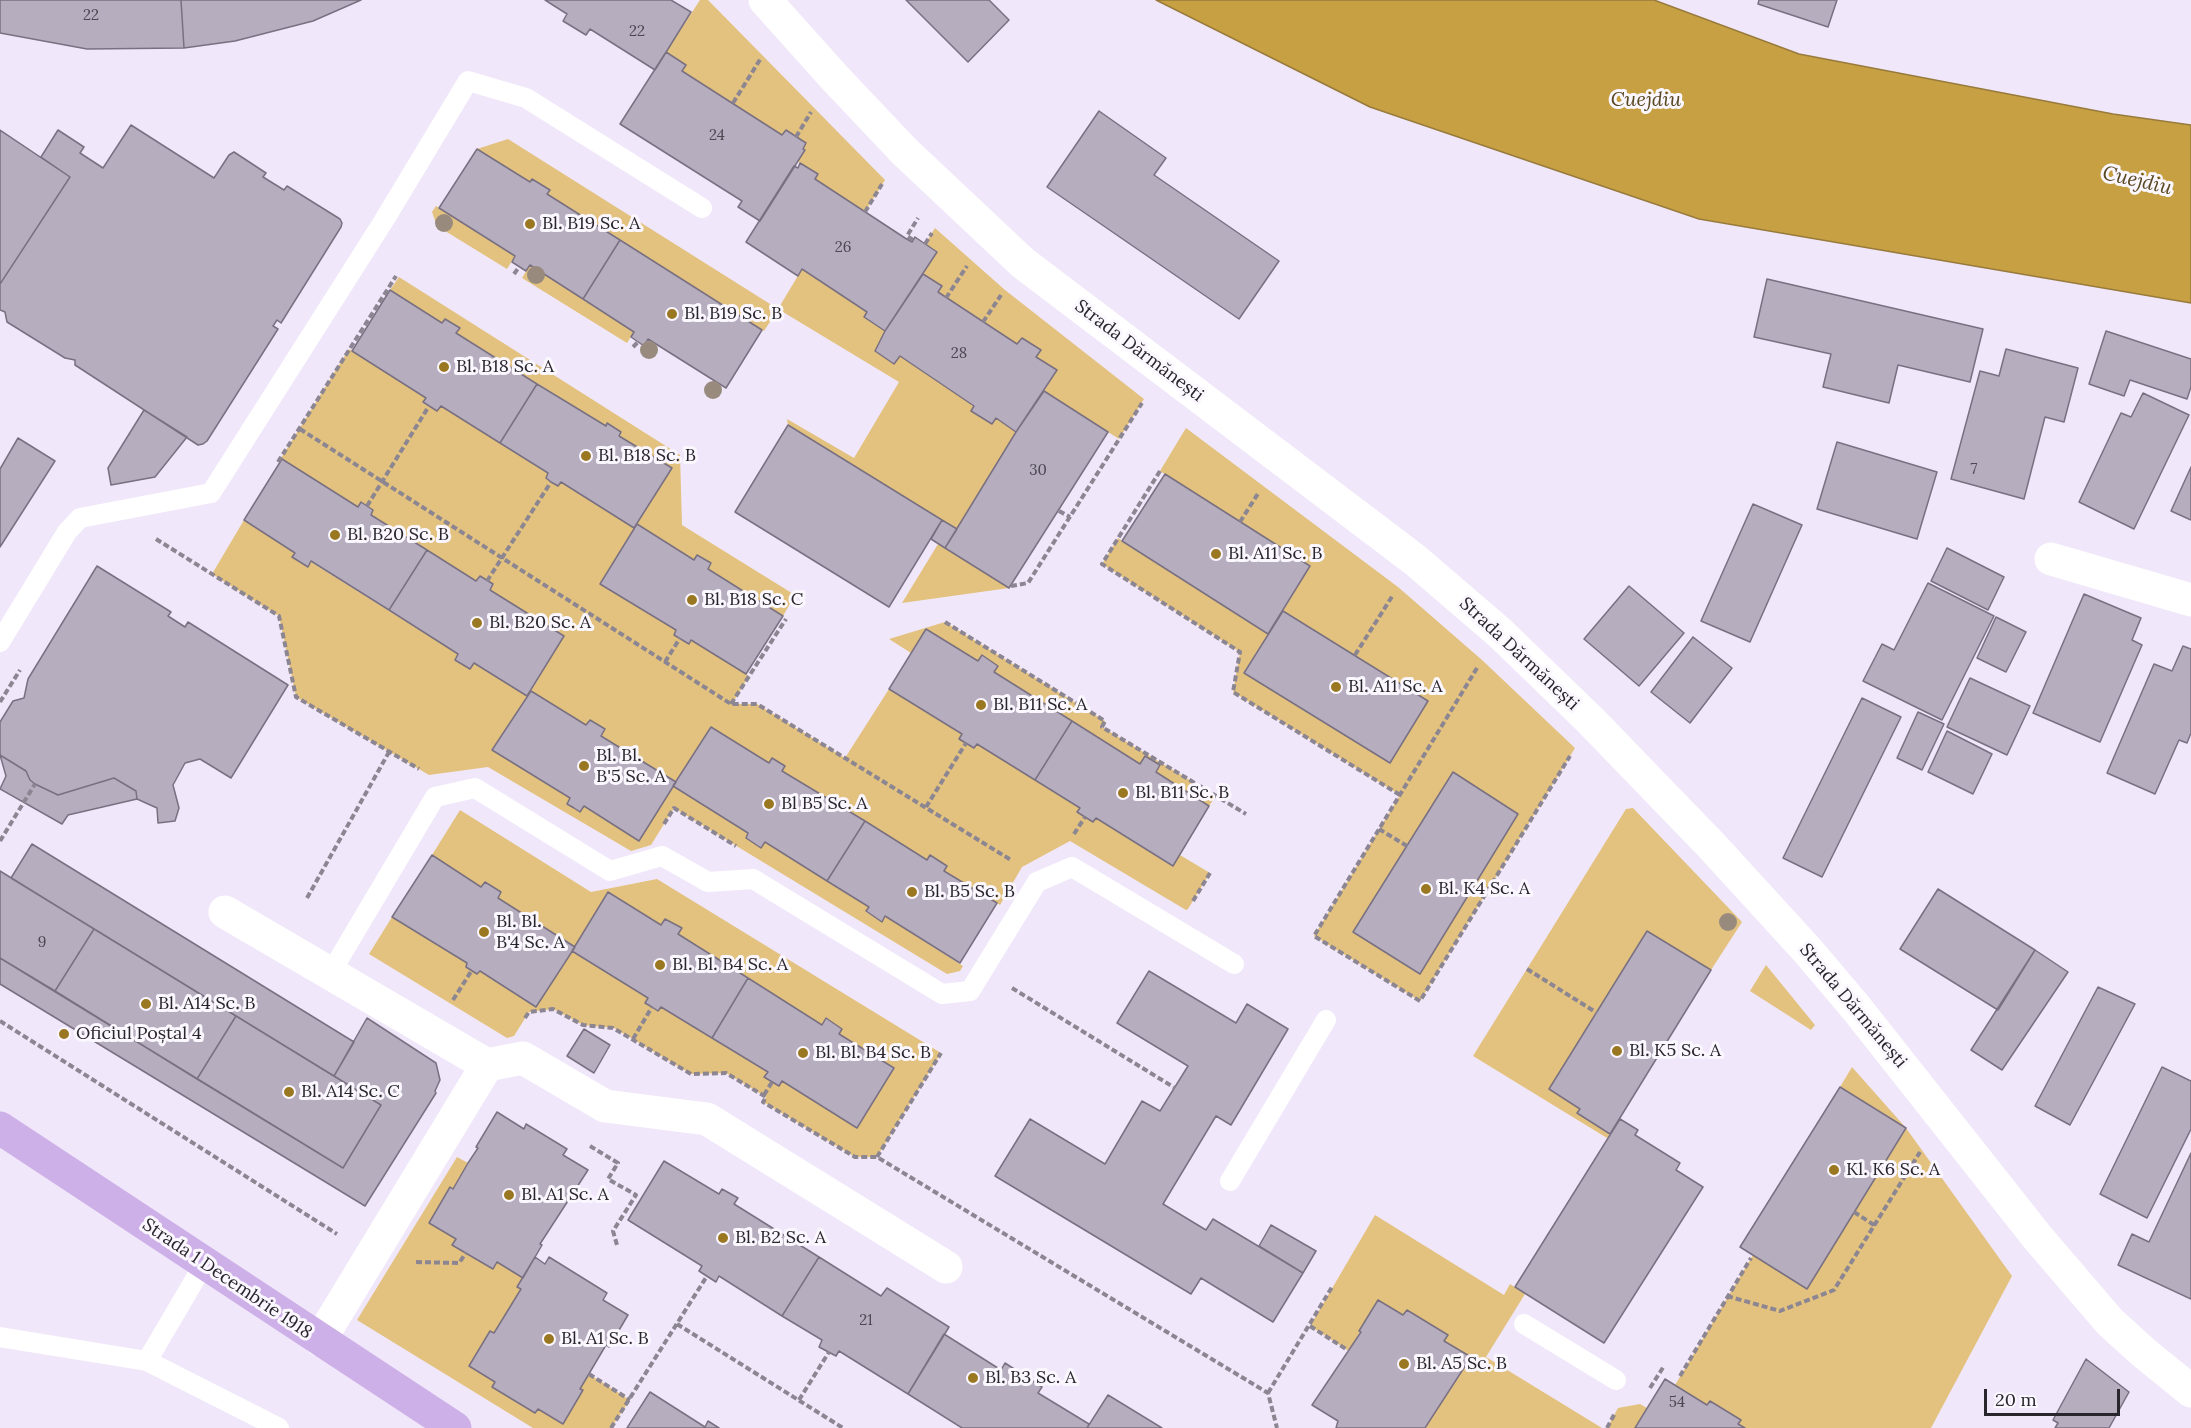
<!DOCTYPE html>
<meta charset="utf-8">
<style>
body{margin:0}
#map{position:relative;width:2191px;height:1428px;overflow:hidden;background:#f1e7fa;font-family:Lora,serif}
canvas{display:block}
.scale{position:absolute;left:1984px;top:1389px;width:136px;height:27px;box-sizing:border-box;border:3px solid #29252c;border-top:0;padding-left:8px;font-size:18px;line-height:21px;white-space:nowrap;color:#29252c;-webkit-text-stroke:4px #fbf7ff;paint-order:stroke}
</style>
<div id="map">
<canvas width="2191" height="1428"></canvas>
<div class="scale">20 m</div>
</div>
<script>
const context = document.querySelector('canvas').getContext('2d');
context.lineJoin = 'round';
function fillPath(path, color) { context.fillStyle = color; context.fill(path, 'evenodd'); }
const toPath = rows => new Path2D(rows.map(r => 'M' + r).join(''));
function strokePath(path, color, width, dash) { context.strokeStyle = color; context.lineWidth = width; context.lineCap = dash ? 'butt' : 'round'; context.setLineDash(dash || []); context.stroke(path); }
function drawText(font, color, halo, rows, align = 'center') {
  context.font = font + ' Lora,serif'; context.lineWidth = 6; context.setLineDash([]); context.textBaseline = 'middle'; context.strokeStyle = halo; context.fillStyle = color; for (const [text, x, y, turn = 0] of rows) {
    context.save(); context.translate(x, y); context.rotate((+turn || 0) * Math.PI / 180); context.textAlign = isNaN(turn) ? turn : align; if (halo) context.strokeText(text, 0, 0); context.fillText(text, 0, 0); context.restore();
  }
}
const green = toPath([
 [700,0,708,0,885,180,865,212,815,179,818,174,797,161,804,150,803,149,806,143,786,130,782,135,682,71,686,65,666,52],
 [508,139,778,309,802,269,867,312,864,317,885,331,875,351,894,364,900,356,974,406,971,411,991,424,996,418,1016,432,957,529,788,425,787,419,854,458,899,382,778,309,764,331,547,194,549,190,530,182,477,149],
 [436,206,515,256,507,269,437,226,432,212],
 [935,228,1005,290,1144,399,1119,439,1044,391,1057,370,1036,357,1041,350,1017,344,938,292,941,286,923,274,937,252,925,244],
 [530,265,634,332,627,343,522,278],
 [399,277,680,455,682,525,795,595,783,616,708,569,711,563,697,555,694,560,637,524,671,468,619,436,621,432,608,423,606,426,456,333,460,328,442,323,390,290],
 [349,349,426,398,423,403,437,411,441,406,634,528,601,584,676,630,674,635,688,644,691,640,749,676,732,704,757,704,845,758,889,689,962,734,959,739,974,748,977,744,1080,808,1077,812,1093,822,1096,818,1172,866,1180,855,1210,873,1188,909,1186,910,1070,841,1022,867,1000,905,944,871,947,866,931,855,927,860,782,771,785,766,773,758,769,763,711,727,676,782,601,736,605,729,590,720,586,725,531,691,564,636,490,590,492,584,480,576,476,581,371,515,373,510,361,502,358,507,281,458],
 [1186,428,1398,587,1482,660,1575,748,1420,1001,1314,936,1400,795,1233,692,1240,652,1102,564,1118,538,1268,634,1244,672,1390,762,1428,701,1283,611,1310,566,1160,471],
 [1453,772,1518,814,1419,974,1353,932],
 [244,520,458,654,455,660,470,669,474,663,527,696,493,750,570,798,567,804,574,808,580,812,584,806,639,841,673,786,748,833,761,848,765,842,869,907,866,912,882,921,885,916,963,966,960,971,947,974,674,808,651,845,631,851,488,767,429,775,296,697,279,616,212,574],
 [938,544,1009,588,902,603],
 [945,622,1105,721,1102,727,1216,796,1209,806,1156,772,1160,765,1145,756,1140,764,994,672,998,666,982,655,978,661,926,629,911,653,889,639],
 [1633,808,1742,922,1711,970,1647,931,1549,1089,1580,1109,1577,1113,1610,1134,1607,1138,1473,1056,1626,809],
 [460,810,591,892,657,879,941,1053,877,1157,855,1157,763,1102,766,1097,726,1073,691,1074,614,1028,583,1025,553,1009,529,1012,514,1036,507,1038,369,954,392,917,467,963,477,974,480,971,536,1007,572,951,648,998,645,1003,652,1007,658,1011,661,1007,767,1072,764,1077,778,1086,782,1081,858,1127,894,1069,839,1034,842,1029,827,1019,822,1025,678,935,681,929,661,925,609,892,575,947,498,898,500,892,486,882,481,887,432,855],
 [1766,965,1815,1025,1811,1030,1750,991],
 [1852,1067,1906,1128,2012,1276,1931,1428,1745,1428,1738,1424,1741,1420,1707,1405,1675,1385,1753,1255,1807,1288,1906,1129,1840,1087],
 [457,1157,468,1163,453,1189,450,1188,429,1223,456,1239,453,1245,492,1269,497,1262,523,1278,517,1287,521,1289,494,1333,490,1331,469,1366,495,1382,493,1388,535,1413,538,1409,563,1424,582,1390,580,1389,589,1374,630,1400,611,1428,533,1428,357,1320],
 [1375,1215,1504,1295,1510,1284,1525,1294,1486,1357,1602,1428,1425,1428,1471,1358,1444,1341,1447,1335,1407,1310,1403,1315,1378,1300,1349,1351,1310,1326],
 [1640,1404,1647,1408,1635,1428,1607,1428,1618,1408]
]);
const water = toPath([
 [1156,0,1654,0,1799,54,2113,114,2191,125,2191,303,1699,219,1370,107,1156,0]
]);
const building = toPath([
 [0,0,181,0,184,48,87,49,0,33,0,0],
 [181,0,361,0,313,21,235,41,184,48,181,0],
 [545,0,671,0,691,12,655,70,590,29,586,35,563,21,567,14,545,0],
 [906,0,989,0,1009,20,968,62,906,0],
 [1759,0,1837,0,1828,27,1758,4,1759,0],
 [666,52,686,65,682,71,782,135,786,130,806,143,803,149,805,150,760,221,738,207,742,201,620,124,666,52],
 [1099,111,1166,158,1154,175,1279,261,1239,319,1047,187,1099,111],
 [131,125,214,178,229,155,234,152,266,173,263,177,284,190,287,186,340,219,342,223,341,227,281,323,277,320,273,326,278,329,207,441,203,444,198,445,75,365,75,360,65,358,7,322,5,312,0,310,0,284,70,177,41,157,58,130,84,147,80,153,103,168,131,125],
 [0,130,70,177,0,284,0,130],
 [477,149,530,182,532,179,550,190,547,194,620,240,583,299,530,265,526,271,512,262,515,256,439,208,477,149],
 [800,163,818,174,815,179,905,238,912,242,915,237,937,252,885,331,864,317,867,312,802,269,798,276,746,242,794,166,798,168,800,163],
 [620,240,762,330,726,388,648,339,644,346,631,337,634,332,583,299,620,240],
 [923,274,942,286,938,292,1017,344,1022,338,1041,350,1036,357,1057,370,1016,432,996,418,992,424,971,411,974,406,900,356,894,364,875,351,885,331,923,274],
 [1767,279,1983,329,1970,382,1898,365,1889,403,1823,387,1831,354,1754,337,1767,279],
 [390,290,442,323,445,319,460,328,456,333,537,384,500,443,441,406,437,411,423,402,426,398,352,351,390,290],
 [2106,331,2191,359,2191,387,2187,399,2130,380,2124,396,2089,384,2106,331],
 [2006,349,2078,368,2064,422,2045,417,2024,499,1951,479,1980,371,1999,376,2006,349],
 [537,384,606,426,607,423,621,432,619,436,672,468,634,528,561,482,558,486,551,482,546,478,548,473,500,443,537,384],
 [1044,391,1108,432,1009,588,945,548,1016,432,1044,391],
 [2143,393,2189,415,2134,529,2079,502,2121,413,2131,417,2143,393],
 [144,410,187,437,155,477,111,485,108,468,144,410],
 [788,425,942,520,889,607,735,512,788,425],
 [18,438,55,461,0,547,0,469,18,438],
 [1837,442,1937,472,1917,539,1817,509,1837,442],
 [282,459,358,507,361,502,373,510,371,515,427,550,389,610,311,561,308,567,292,557,295,553,244,520,282,459],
 [2191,467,2191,520,2171,511,2191,467],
 [1165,474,1310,566,1268,634,1122,541,1165,474],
 [1753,504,1802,525,1750,642,1701,621,1753,504],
 [942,520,957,529,945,548,931,539,942,520],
 [637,524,694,560,697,555,711,563,708,569,783,616,746,674,691,640,689,644,674,635,676,630,600,584,637,524],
 [1947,548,2004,577,1988,610,1931,581,1947,548],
 [427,550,476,581,480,576,493,584,490,590,564,636,527,696,474,663,470,669,455,660,458,654,389,610,427,550],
 [97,566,171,612,168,616,185,627,188,622,288,685,231,778,200,759,185,763,173,785,179,808,175,821,158,823,157,808,137,799,136,791,114,778,58,795,35,784,30,780,26,771,0,755,0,722,13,701,24,698,28,679,97,566],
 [1928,583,1994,616,1942,720,1863,681,1882,644,1894,650,1928,583],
 [1629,586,1684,633,1639,686,1584,639,1629,586],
 [2084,594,2141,618,2132,640,2142,645,2100,742,2033,713,2084,594],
 [1283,611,1428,701,1390,763,1244,673,1283,611],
 [1996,617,2026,632,2006,672,1977,658,1996,617],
 [926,629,978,661,982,655,998,666,994,672,1072,721,1035,780,977,744,974,748,959,739,962,734,889,689,926,629],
 [1693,637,1732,668,1690,723,1651,692,1693,637],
 [2183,646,2191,649,2191,733,2187,743,2179,740,2155,794,2107,773,2154,664,2172,671,2183,646],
 [1970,678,2030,706,2007,755,1947,727,1970,678],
 [531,691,586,725,590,720,605,729,601,736,676,782,639,841,584,806,580,812,574,808,567,804,570,798,492,750,531,691],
 [1862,698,1901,717,1822,877,1783,858,1862,698],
 [1918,712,1944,724,1922,770,1897,758,1918,712],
 [1072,721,1140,764,1145,756,1160,765,1156,772,1209,806,1173,866,1096,818,1093,822,1077,812,1080,808,1035,780,1072,721],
 [711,727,769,763,772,758,785,766,782,771,865,821,827,881,765,842,761,848,746,838,748,833,673,786,711,727],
 [1947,731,1992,754,1973,794,1928,772,1947,731],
 [0,755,26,771,30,780,35,784,58,795,114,778,136,791,137,799,68,815,62,824,0,789,6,776,0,755],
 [1453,772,1518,814,1420,974,1353,932,1453,772],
 [865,821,927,860,930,855,947,866,944,871,997,903,960,963,885,916,882,922,866,911,869,907,827,881,865,821],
 [32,844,354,1042,334,1076,11,878,32,844],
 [432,855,481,887,485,882,501,892,498,898,575,947,536,1007,480,971,477,974,466,967,467,963,392,917,432,855],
 [0,871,94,929,55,991,0,958,0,871],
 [1938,889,2035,950,1998,1010,1900,949,1938,889],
 [608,892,661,925,665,919,682,928,678,934,748,978,712,1038,661,1007,658,1011,652,1007,645,1003,648,998,572,951,608,892],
 [94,929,236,1016,197,1079,55,991,94,929],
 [1647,931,1711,970,1610,1134,1577,1113,1580,1109,1549,1089,1647,931],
 [2035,950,2068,972,2002,1070,1971,1050,2035,950],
 [0,958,343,1168,381,1105,334,1076,367,1018,436,1063,440,1080,435,1091,436,1093,365,1206,0,984,0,958],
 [1149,971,1236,1023,1247,1004,1288,1029,1231,1125,1216,1116,1163,1204,1206,1230,1213,1219,1303,1273,1273,1322,1201,1278,1191,1294,995,1176,1030,1119,1105,1164,1142,1101,1160,1111,1188,1066,1117,1023,1149,971],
 [748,978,822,1025,826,1018,842,1029,839,1034,894,1068,857,1128,782,1081,779,1086,764,1077,768,1072,712,1038,748,978],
 [2098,987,2135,1004,2070,1125,2035,1106,2098,987],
 [236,1016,381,1105,343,1168,197,1079,236,1016],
 [584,1029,610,1045,594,1073,567,1056,584,1029],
 [2162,1067,2191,1081,2191,1129,2147,1218,2100,1194,2162,1067],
 [1840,1087,1906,1128,1807,1289,1740,1247,1840,1087],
 [497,1112,524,1129,526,1124,567,1149,563,1155,588,1170,540,1244,542,1245,523,1278,497,1262,493,1269,452,1245,456,1239,429,1223,450,1187,453,1189,468,1163,478,1148,476,1147,497,1112],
 [1620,1119,1638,1130,1635,1135,1680,1163,1676,1170,1703,1187,1604,1343,1515,1287,1620,1119],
 [2191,1153,2191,1299,2118,1265,2132,1234,2149,1242,2191,1153],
 [664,1161,719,1194,722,1189,738,1198,734,1204,819,1257,782,1316,719,1276,716,1282,699,1271,702,1266,628,1220,664,1161],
 [1271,1225,1316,1251,1303,1273,1259,1246,1271,1225],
 [535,1257,545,1264,549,1257,607,1293,603,1300,628,1315,609,1347,606,1345,580,1389,583,1390,563,1424,538,1409,535,1413,492,1387,495,1382,469,1366,490,1331,494,1333,521,1289,517,1287,535,1257],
 [819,1257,881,1296,887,1288,949,1327,908,1394,839,1351,836,1356,819,1347,822,1340,782,1316,819,1257],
 [1378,1300,1403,1315,1407,1310,1448,1335,1444,1341,1471,1357,1425,1428,1336,1428,1338,1421,1312,1405,1361,1332,1359,1331,1378,1300],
 [944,1334,1001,1370,1005,1363,1042,1387,1038,1393,1089,1424,1087,1428,962,1428,908,1394,944,1334],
 [2086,1359,2129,1392,2109,1428,2055,1428,2058,1423,2053,1420,2086,1359],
 [1665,1379,1707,1405,1710,1401,1741,1420,1738,1424,1745,1428,1635,1428,1665,1379],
 [650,1392,705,1427,708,1421,719,1428,627,1428,650,1392],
 [1108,1395,1162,1428,1087,1428,1108,1395]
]);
const path = toPath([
 [733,103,761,58],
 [796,137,811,112],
 [865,212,882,184],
 [913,240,907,236,918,218],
 [925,244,932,233],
 [514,274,519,267],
 [946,298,967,266],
 [983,322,1001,295],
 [633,347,638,342],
 [300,429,731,704,757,704,1011,860],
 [278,462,396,276],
 [1160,471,1102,564,1240,652,1233,692,1400,795],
 [367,506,429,406],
 [1059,511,1070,517],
 [1240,522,1259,492],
 [156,539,279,616,296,697,419,769],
 [487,581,551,482],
 [1011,586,1028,583,1142,403],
 [945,622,1105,721,1102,727,1246,814],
 [1355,655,1393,595],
 [665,662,680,638],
 [1477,668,1314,936,1420,1001,1570,756],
 [0,702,20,670],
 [731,704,786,619],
 [926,807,966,743],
 [664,824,674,808,736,846],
 [1379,829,1407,846],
 [1074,834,1085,817],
 [0,841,35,784],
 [307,898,389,752],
 [1193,901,1210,873],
 [1527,969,1597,1013],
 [1012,988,1175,1088],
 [453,1000,472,970],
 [525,1018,529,1012,553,1009,583,1025,613,1028,691,1074,726,1073,766,1097,763,1102,855,1157,877,1157,1268,1393,1277,1428],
 [0,1021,337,1234],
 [633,1039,652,1007],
 [764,1095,772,1082],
 [590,1146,618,1163,608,1179,636,1195,613,1231,617,1245],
 [877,1157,941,1053],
 [1854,1212,1874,1225],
 [416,1262,459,1263,466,1253],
 [1727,1296,1780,1311,1834,1290,1920,1152],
 [677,1324,843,1428],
 [1310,1326,1349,1351],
 [589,1374,630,1400],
 [1680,1376,1751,1258],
 [1650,1388,1664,1366],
 [1268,1393,1332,1287],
 [799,1400,829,1352],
 [611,1428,707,1276],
 [1607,1428,1615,1413]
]);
const service = toPath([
 [0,642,67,532,80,518,211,493,383,222,468,81,526,98,702,208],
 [330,974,435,797,475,788,610,871,662,856,708,882,753,879,942,994,970,991,1037,882,1072,867,1234,964],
 [1230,1181,1326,1020],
 [1524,1324,1616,1380],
 [0,1337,147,1361,279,1428],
 [147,1361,204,1264]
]);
const minor = toPath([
 [2051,559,2191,600],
 [225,912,487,1065,320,1340],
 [487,1065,523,1058,605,1106,707,1119,946,1267]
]);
const tertiary = toPath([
 [765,0,834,77,904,151,1023,263,1415,560,1500,633,1591,721,1711,845,1808,951,1857,1009,2038,1238,2110,1322,2143,1352,2191,1391]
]);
const primary = toPath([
 [0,1128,455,1428]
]);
const trees = [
 [444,223],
 [536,275],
 [649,350],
 [713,390],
 [1728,922]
];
const markers = [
 [530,224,6,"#9a7822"],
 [672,314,6,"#9a7822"],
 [444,367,6,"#9a7822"],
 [586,456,6,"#9a7822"],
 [335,535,6,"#9a7822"],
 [1216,554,6,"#9a7822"],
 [692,600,6,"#9a7822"],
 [477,623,6,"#9a7822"],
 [1336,687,6,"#9a7822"],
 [981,705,6,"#9a7822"],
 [584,766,6,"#9a7822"],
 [1123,793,6,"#9a7822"],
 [769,804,6,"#9a7822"],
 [1426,889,6,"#9a7822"],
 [912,892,6,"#9a7822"],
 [484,932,6,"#9a7822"],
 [660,965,6,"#9a7822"],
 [146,1004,6,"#9a7822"],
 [64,1034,6,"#9a7822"],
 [1617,1051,6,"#9a7822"],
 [803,1053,6,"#9a7822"],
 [289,1092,6,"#9a7822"],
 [1834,1170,6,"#9a7822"],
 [509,1195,6,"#9a7822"],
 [723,1238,6,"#9a7822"],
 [549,1339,6,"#9a7822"],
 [1404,1364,6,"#9a7822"],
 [973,1378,6,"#9a7822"]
];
const numberNames = [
 ["22",91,16],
 ["22",637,32],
 ["24",717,136],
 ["26",843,248],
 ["28",959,354],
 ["7",1974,470],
 ["30",1038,471],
 ["9",42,943],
 ["21",866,1321],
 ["54",1677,1403]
];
const poiNames = [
 ["Bl. B19 Sc. A",542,224],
 ["Bl. B19 Sc. B",684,314],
 ["Bl. B18 Sc. A",456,367],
 ["Bl. B18 Sc. B",598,456],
 ["Bl. B20 Sc. B",347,535],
 ["Bl. A11 Sc. B",1228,554],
 ["Bl. B18 Sc. C",704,600],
 ["Bl. B20 Sc. A",489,623],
 ["Bl. A11 Sc. A",1348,687],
 ["Bl. B11 Sc. A",993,705],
 ["Bl. Bl.",596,756],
 ["B'5 Sc. A",596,777],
 ["Bl. B11 Sc. B",1135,793],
 ["Bl B5 Sc. A",781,804],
 ["Bl. K4 Sc. A",1438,889],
 ["Bl. B5 Sc. B",924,892],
 ["Bl. Bl.",496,922],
 ["B'4 Sc. A",496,943],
 ["Bl. Bl. B4 Sc. A",672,965],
 ["Bl. A14 Sc. B",158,1004],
 ["Oficiul Poștal 4",76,1034],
 ["Bl. K5 Sc. A",1629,1051],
 ["Bl. Bl. B4 Sc. B",815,1053],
 ["Bl. A14 Sc. C",301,1092],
 ["Kl. K6 Sc. A",1846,1170],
 ["Bl. A1 Sc. A",521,1195],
 ["Bl. B2 Sc. A",735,1238],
 ["Bl. A1 Sc. B",561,1339],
 ["Bl. A5 Sc. B",1416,1364],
 ["Bl. B3 Sc. A",985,1378]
];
const streetNames = [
 ["Strada Dărmănești",1139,351,37],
 ["Strada Dărmănești",1519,654,43],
 ["Strada Dărmănești",1853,1006,50],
 ["Strada 1 Decembrie 1918",227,1279,34]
];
const waterNames = [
 ["Cuejdiu",1646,100],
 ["Cuejdiu",2137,181,13]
];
fillPath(green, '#e2c27e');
fillPath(water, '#c7a043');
strokePath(water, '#987b3c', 1.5);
fillPath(building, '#b6adbf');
strokePath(building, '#797081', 1.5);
strokePath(path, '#8c8592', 4, [6, 3]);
strokePath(service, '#fff', 20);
strokePath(minor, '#fff', 33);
strokePath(tertiary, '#fff', 33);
strokePath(primary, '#ceb0e8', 33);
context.fillStyle = '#988b7e';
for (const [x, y] of trees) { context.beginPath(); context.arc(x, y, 9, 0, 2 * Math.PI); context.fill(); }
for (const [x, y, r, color] of markers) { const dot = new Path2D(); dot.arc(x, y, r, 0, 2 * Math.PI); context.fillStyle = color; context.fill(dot); strokePath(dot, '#fbf7ff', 2); }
drawText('15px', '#4c4751', null, numberNames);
drawText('18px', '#29252c', '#fbf7ff', poiNames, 'left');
drawText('18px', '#29252c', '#fbf7ff', streetNames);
drawText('italic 20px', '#594822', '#fbf7ff', waterNames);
</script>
